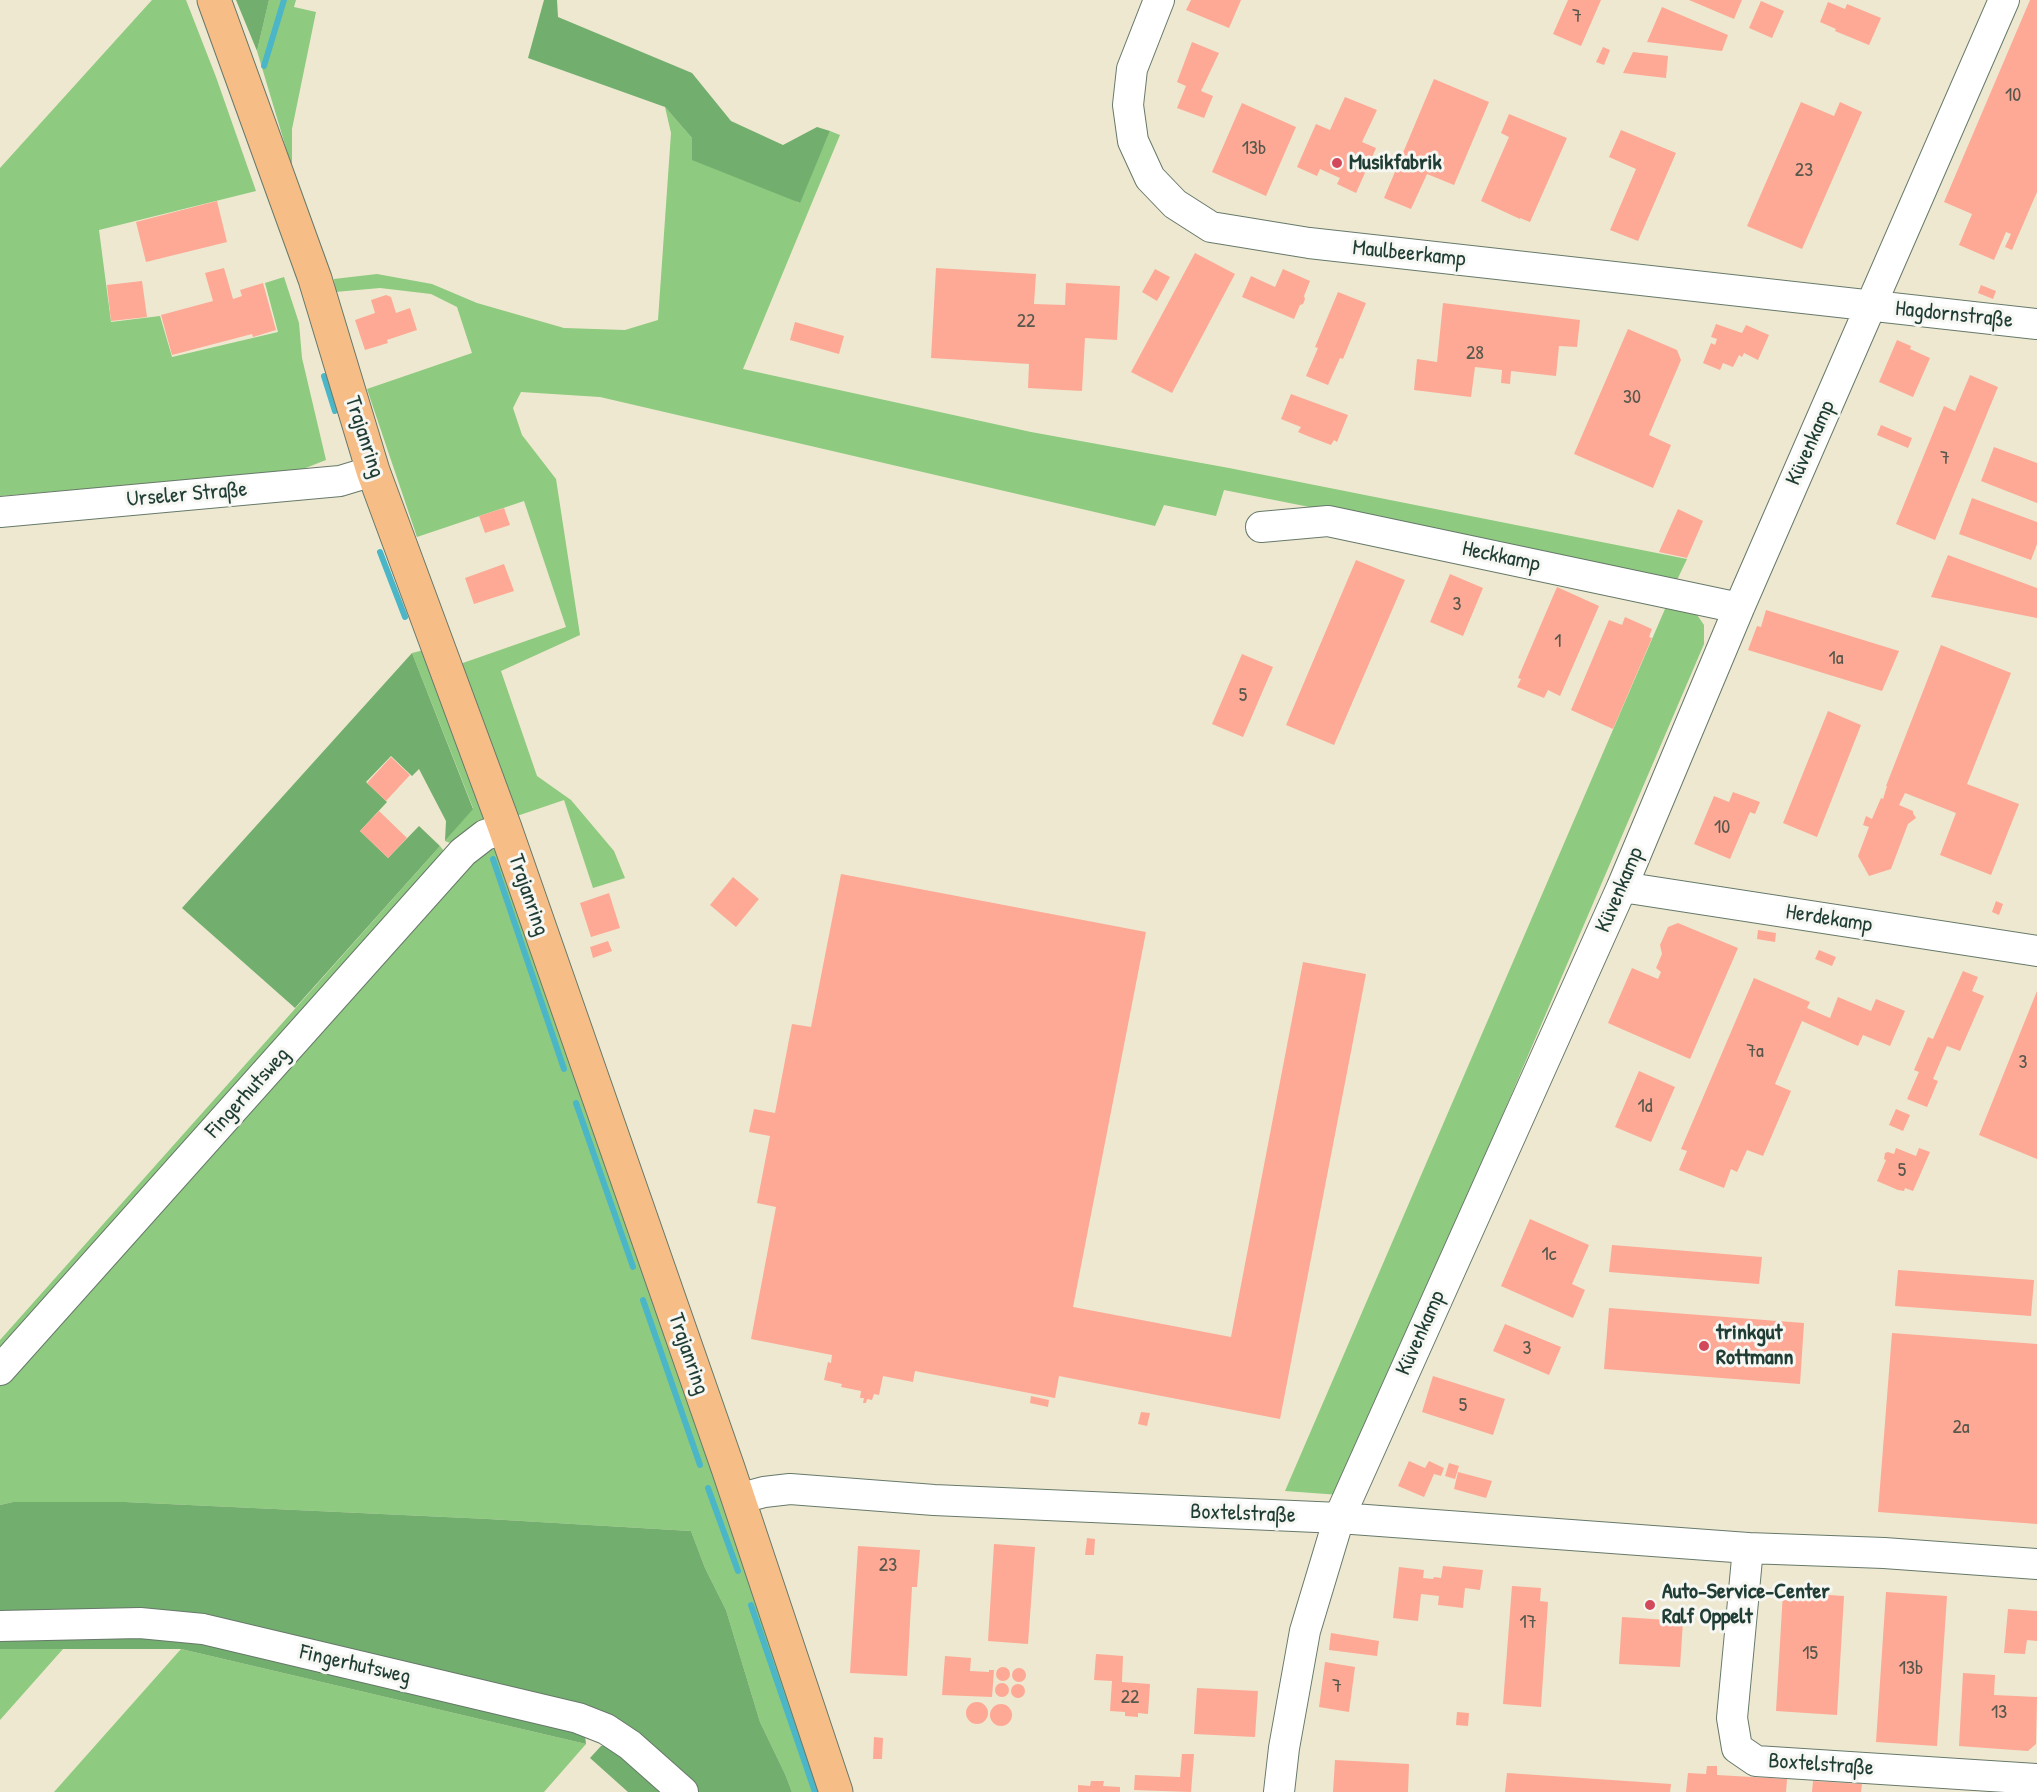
<!DOCTYPE html>
<meta charset="utf-8">
<style>
body{margin:0}
canvas{display:block;background:#ede8cf}
</style>
<canvas width="2037" height="1792"></canvas>
<script>
const context = document.querySelector('canvas').getContext('2d');
context.lineJoin = 'round';
function fillPath(path, color) { context.fillStyle = color; context.fill(path, 'evenodd'); }
const toPath = rows => new Path2D(rows.map(r => 'M' + r).join(''));
function strokePath(path, color, width, dash) { context.strokeStyle = color; context.lineWidth = width; context.lineCap = dash ? 'butt' : 'round'; context.setLineDash(dash || []); context.stroke(path); }
function drawText(font, color, halo, rows, align = 'center') {
  context.font = font + ' "Patrick Hand",sans-serif'; context.lineWidth = 6; context.setLineDash([]); context.textBaseline = 'middle'; context.strokeStyle = halo; context.fillStyle = color; for (const [text, x, y, turn = 0] of rows) {
    context.save(); context.translate(x, y); context.rotate((+turn || 0) * Math.PI / 180); context.textAlign = isNaN(turn) ? turn : align; if (halo) context.strokeText(text, 0, 0); context.fillText(text, 0, 0); context.restore();
  }
}
const green = toPath([
 [152,0,186,0,216,77,256,191,99,230,111,322,160,316,172,357,278,332,265,283,284,277,299,323,302,358,326,460,303,469,274,473,0,496,0,168],
 [269,0,296,0,294,7,316,12,292,129,292,168,257,51],
 [665,107,692,138,799,203,830,131,840,135,743,369,1031,432,1229,468,1687,559,1677,580,1224,490,1216,516,1164,505,1155,526,600,397,521,392,513,408,522,435,556,479,580,635,501,671,537,776,571,800,614,851,625,878,593,888,564,800,514,817,460,664,566,627,524,501,417,537,367,389,472,353,457,307,431,294,380,288,335,292,334,279,377,274,432,284,477,303,564,328,625,330,658,320,671,133],
 [1668,602,1693,609,1704,625,1704,644,1340,1495,1285,1491],
 [428,649,491,816,461,847,445,841,473,808,412,653],
 [498,843,823,1792,792,1792,785,1774,760,1722,726,1610,705,1568,691,1531,488,1519,125,1502,13,1502,0,1505,0,1381,456,871],
 [440,846,450,859,0,1362,0,1340],
 [0,1649,63,1649,0,1720],
 [181,1649,586,1744,544,1792,54,1792]
]);
const forest = toPath([
 [236,0,269,0,257,51],
 [544,0,557,0,558,17,692,73,731,121,783,145,817,127,830,131,800,203,692,160,692,138,665,107,528,58],
 [412,653,473,809,445,841,446,821,419,769,412,776,391,756,366,782,387,802,360,831,388,858,419,826,440,846,295,1008,182,908],
 [13,1502,125,1502,488,1519,691,1531,705,1568,726,1610,760,1722,785,1774,792,1792,691,1792,622,1731,213,1627,0,1619,0,1505],
 [0,1632,180,1633,584,1727,586,1744,181,1649,0,1649],
 [620,1744,674,1792,628,1792,590,1758,601,1746]
]);
const stream = toPath([
 [264,66,284,0],
 [324,376,335,411],
 [380,552,405,617],
 [493,859,564,1069],
 [576,1103,633,1267],
 [643,1300,700,1465],
 [708,1488,738,1571],
 [751,1605,815,1792]
]);
const building = toPath([
 [1191,0,1241,0,1229,28,1186,10],
 [1568,0,1601,0,1581,46,1553,34],
 [1689,0,1742,0,1734,19],
 [2030,0,2037,0,2037,192,2012,250,2005,247,2011,234,2006,232,1994,260,1959,245,1972,214,1944,202],
 [1761,1,1784,11,1772,38,1749,28],
 [1828,2,1845,9,1847,4,1881,18,1869,45,1835,31,1836,29,1820,22],
 [1662,7,1728,35,1722,51,1647,42],
 [1192,42,1219,53,1201,91,1213,96,1204,118,1177,108,1186,86,1177,82],
 [1603,47,1610,50,1604,65,1596,62],
 [1633,52,1668,56,1666,78,1623,73],
 [1434,79,1489,102,1454,185,1427,174,1411,209,1384,198],
 [1345,97,1377,110,1362,142,1376,148,1356,193,1337,184,1340,178,1320,169,1317,176,1297,167,1316,124,1330,130],
 [1801,102,1834,116,1840,102,1862,112,1802,249,1747,226],
 [1242,103,1296,127,1266,196,1212,172],
 [1509,114,1567,138,1530,222,1520,218,1520,219,1481,201,1509,137,1501,133],
 [1621,130,1676,153,1638,241,1610,230,1636,169,1609,157],
 [217,201,227,242,146,262,136,222],
 [1195,253,1235,274,1172,393,1131,372],
 [224,268,233,299,242,296,240,290,263,283,276,330,253,337,252,334,172,355,161,315,213,301,205,273],
 [936,268,1036,274,1034,304,1065,305,1066,283,1120,286,1117,340,1085,338,1082,391,1028,388,1029,364,931,358],
 [1155,269,1170,277,1157,301,1142,292],
 [1283,269,1310,281,1304,296,1305,299,1303,304,1300,305,1294,319,1242,297,1251,276,1275,287],
 [142,281,147,317,111,321,107,285],
 [1981,285,1996,291,1993,299,1978,293],
 [1338,292,1366,303,1343,359,1340,358,1328,385,1306,376,1318,348,1315,347],
 [386,295,391,297,396,313,410,308,417,330,387,340,388,343,365,350,355,320,375,313,371,300],
 [1443,303,1580,320,1577,347,1559,346,1556,376,1511,371,1510,384,1501,383,1502,370,1475,367,1471,397,1414,390,1417,359,1437,362],
 [795,322,844,336,839,354,790,340],
 [1716,324,1742,333,1746,325,1769,335,1758,360,1744,353,1742,357,1739,355,1733,367,1723,363,1720,370,1703,363,1711,343,1715,345,1717,339,1711,337],
 [1628,329,1677,350,1681,360,1649,435,1671,445,1653,488,1574,454],
 [1897,340,1911,346,1910,349,1930,358,1913,397,1879,382],
 [1970,375,1998,387,1935,540,1896,524,1944,406,1955,411],
 [1291,394,1348,415,1337,442,1334,440,1331,445,1310,437,1298,432,1301,427,1281,419],
 [1881,425,1912,438,1908,448,1877,435],
 [1994,447,2037,463,2037,503,1981,481],
 [1972,498,2037,522,2037,544,2031,560,1959,534],
 [504,508,510,525,485,533,479,516],
 [1678,509,1703,521,1687,558,1659,552],
 [1948,555,2037,588,2037,618,1931,597],
 [1356,560,1405,580,1334,745,1286,725],
 [504,564,514,591,474,604,465,578],
 [1450,574,1483,588,1463,636,1430,622],
 [1557,587,1599,606,1560,696,1548,690,1544,698,1517,687,1521,679,1518,678],
 [1766,610,1899,651,1882,691,1748,650,1757,626,1761,627],
 [1625,617,1652,629,1649,637,1652,638,1613,729,1571,710,1609,620,1622,625],
 [1941,645,2011,673,1967,784,2019,804,1991,875,1940,855,1956,813,1905,793,1899,805,1913,811,1913,813,1916,818,1908,824,1891,869,1869,876,1858,856,1869,827,1863,825,1866,816,1872,819,1881,798,1883,799,1887,786,1886,786],
 [1242,654,1273,667,1243,737,1212,724],
 [1828,711,1861,725,1817,837,1783,823],
 [391,757,410,775,386,801,367,783],
 [1733,792,1760,802,1755,814,1750,812,1730,859,1694,844,1714,796,1729,802],
 [379,811,407,838,388,858,360,831],
 [841,874,1146,932,1073,1307,1231,1337,1303,962,1366,974,1280,1419,1059,1376,1055,1398,915,1371,913,1382,883,1376,879,1395,874,1394,872,1400,867,1399,866,1403,863,1403,864,1398,860,1398,861,1391,841,1387,842,1384,824,1380,828,1362,831,1363,832,1355,751,1339,776,1207,757,1203,770,1136,749,1132,754,1109,775,1113,792,1024,811,1027],
 [733,877,759,899,736,927,710,905],
 [609,893,620,928,591,937,580,903],
 [1996,901,2003,904,1999,915,1992,912],
 [1678,923,1738,948,1690,1059,1608,1023,1632,968,1658,979,1661,972,1656,968,1662,954,1660,945,1668,927],
 [1758,930,1776,933,1775,942,1757,939],
 [608,941,612,951,593,958,590,947],
 [1819,950,1836,957,1832,966,1815,959],
 [1963,971,1978,977,1972,991,1984,996,1960,1051,1947,1046,1933,1079,1938,1081,1927,1107,1907,1099,1919,1072,1914,1070,1928,1037,1933,1039],
 [1754,978,1810,1002,1807,1008,1830,1018,1838,997,1871,1011,1876,999,1905,1011,1890,1046,1863,1035,1858,1046,1802,1021,1775,1084,1791,1091,1763,1156,1747,1150,1737,1172,1731,1169,1724,1188,1679,1170,1687,1151,1681,1149],
 [2037,991,2037,1159,1979,1135],
 [1639,1071,1675,1087,1651,1142,1615,1127],
 [1896,1109,1910,1115,1903,1131,1889,1125],
 [1896,1148,1916,1156,1919,1148,1930,1152,1913,1191,1905,1188,1904,1191,1898,1190,1877,1181,1886,1160,1884,1159,1885,1153,1888,1152,1894,1154],
 [1530,1219,1589,1245,1572,1284,1585,1290,1573,1318,1501,1286],
 [1612,1245,1762,1257,1759,1284,1609,1272],
 [1898,1270,2034,1280,2031,1316,1895,1306],
 [1609,1308,1804,1323,1800,1384,1604,1369],
 [1505,1324,1561,1347,1549,1375,1493,1351],
 [1892,1333,2037,1344,2037,1524,1878,1512],
 [1433,1376,1505,1399,1493,1435,1422,1412],
 [1031,1396,1049,1400,1048,1407,1030,1403],
 [1141,1412,1150,1413,1147,1426,1138,1424],
 [1409,1461,1425,1468,1429,1461,1444,1468,1441,1476,1434,1474,1424,1497,1398,1486],
 [1449,1463,1459,1466,1455,1479,1445,1476],
 [1458,1472,1492,1481,1486,1498,1454,1489],
 [1087,1538,1095,1539,1094,1555,1085,1555],
 [994,1544,1035,1547,1028,1644,988,1641],
 [858,1546,920,1550,917,1587,912,1587,907,1676,850,1673],
 [1443,1566,1483,1570,1480,1590,1465,1588,1463,1608,1438,1605,1439,1596,1421,1594,1418,1621,1393,1618,1399,1567,1424,1570,1423,1578,1433,1579,1434,1577,1441,1578],
 [1512,1586,1541,1588,1540,1601,1548,1602,1541,1707,1503,1704],
 [1783,1592,1844,1596,1837,1715,1776,1711],
 [1886,1592,1947,1596,1937,1746,1876,1742],
 [2008,1609,2037,1611,2037,1641,2027,1640,2025,1654,2004,1653],
 [1622,1617,1683,1621,1680,1667,1619,1664],
 [1331,1633,1379,1641,1377,1656,1329,1650],
 [1096,1654,1123,1656,1122,1682,1150,1684,1148,1714,1138,1713,1138,1717,1125,1716,1125,1712,1110,1711,1112,1681,1094,1680],
 [945,1656,971,1658,970,1671,989,1672,989,1670,994,1670,992,1697,942,1695],
 [1325,1662,1355,1667,1349,1712,1319,1707],
 '996 1674a7 7 0 1 1 14 0a7 7 0 1 1-14 0Z',
 '1012 1675a7 7 0 1 1 14 0a7 7 0 1 1-14 0Z',
 [1963,1673,1995,1675,1994,1695,2037,1697,2036,1744,2028,1751,1959,1746],
 '995 1690a7 7 0 1 1 14 0a7 7 0 1 1-14 0Z',
 '1011 1691a7 7 0 1 1 14 0a7 7 0 1 1-14 0Z',
 [1197,1688,1258,1691,1255,1737,1194,1734],
 '966 1713a11 11 0 1 1 22 0a11 11 0 1 1-22 0Z',
 '990 1715a11 11 0 1 1 22 0a11 11 0 1 1-22 0Z',
 [1457,1712,1469,1713,1468,1726,1456,1725],
 [874,1737,883,1738,882,1759,873,1759],
 [1182,1754,1194,1754,1191,1792,1134,1790,1135,1775,1180,1777],
 [1335,1760,1409,1764,1408,1792,1333,1792],
 [1707,1766,1717,1766,1717,1775,1787,1779,1786,1792,1686,1792,1688,1773,1706,1774],
 [1507,1773,1671,1784,1670,1792,1505,1792],
 [1091,1781,1104,1781,1103,1786,1120,1787,1120,1792,1078,1792,1078,1785,1090,1786],
 [1813,1781,1862,1784,1861,1792,1812,1792]
]);
const minor = toPath([
 [1159,0,1132,69,1128,105,1133,141,1150,178,1175,204,1211,227,1309,243,2037,324],
 [0,512,340,481,373,471],
 [1261,527,1328,521,1739,608],
 [1622,887,2037,951],
 [0,1370,463,852,485,835,505,828],
 [738,1499,764,1492,790,1489,934,1500,1339,1518,1748,1548,1884,1553,2037,1564],
 [1748,1548,1732,1718,1737,1748,1756,1761,2037,1779],
 [0,1626,140,1623,203,1629,578,1718,606,1729,630,1745,683,1792],
 [1279,1792,1284,1748,1305,1631,1339,1518,1622,887,1739,608,2004,0]
]);
const major = toPath([
 [214,0,315,279,373,471,505,828,728,1468,836,1792]
]);
const markers = [
 [1337,163,6,"#d1495b"],
 [1704,1346,6,"#d1495b"],
 [1650,1605,6,"#d1495b"]
];
const numberNames = [
 ["7",1577,17],
 ["10",2013,96],
 ["13b",1254,149],
 ["23",1804,171],
 ["22",1026,322],
 ["28",1475,354],
 ["30",1632,398],
 ["7",1945,459],
 ["3",1457,605],
 ["1",1558,642],
 ["1a",1836,659],
 ["5",1243,696],
 ["10",1722,828],
 ["7a",1755,1052],
 ["3",2023,1063],
 ["1d",1645,1107],
 ["5",1902,1171],
 ["1c",1549,1255],
 ["3",1527,1349],
 ["5",1463,1406],
 ["2a",1961,1428],
 ["23",888,1566],
 ["17",1528,1623],
 ["15",1810,1654],
 ["13b",1911,1669],
 ["7",1337,1687],
 ["22",1130,1698],
 ["13",1999,1713]
];
const poiNames = [
 ["Musikfabrik",1349,163],
 ["trinkgut",1716,1333],
 ["Rottmann",1716,1358],
 ["Auto-Service-Center",1662,1592],
 ["Ralf Oppelt",1662,1617]
];
const streetNames = [
 ["Maulbeerkamp",1409,254,6],
 ["Hagdornstraße",1954,315,6],
 ["Trajanring",364,437,72],
 ["Küvenkamp",1811,443,-66],
 ["Urseler Straße",187,495,-5],
 ["Heckkamp",1501,557,12],
 ["Küvenkamp",1620,890,-67],
 ["Trajanring",528,895,71],
 ["Herdekamp",1829,919,9],
 ["Fingerhutsweg",248,1093,-48],
 ["Küvenkamp",1421,1333,-66],
 ["Trajanring",688,1354,71],
 ["Boxtelstraße",1243,1514,2],
 ["Fingerhutsweg",355,1665,13],
 ["Boxtelstraße",1821,1765,4]
];
fillPath(green, '#8eca7f');
fillPath(forest, '#72ae6e');
strokePath(stream, '#4bb6c8', 6);
fillPath(building, '#fea996');
strokePath(minor, '#67796a', 32);
strokePath(major, '#67796a', 35);
strokePath(minor, '#fff', 30);
strokePath(major, '#f6be86', 33);
for (const [x, y, r, color] of markers) { const dot = new Path2D(); dot.arc(x, y, r, 0, 2 * Math.PI); context.fillStyle = color; context.fill(dot); strokePath(dot, '#f6f6f2', 2); }
drawText('20px', '#57584c', null, numberNames);
drawText('bold 22px', '#1f3d34', '#f6f6f2', poiNames, 'left');
drawText('22px', '#1f3d34', '#f6f6f2', streetNames);
</script>
